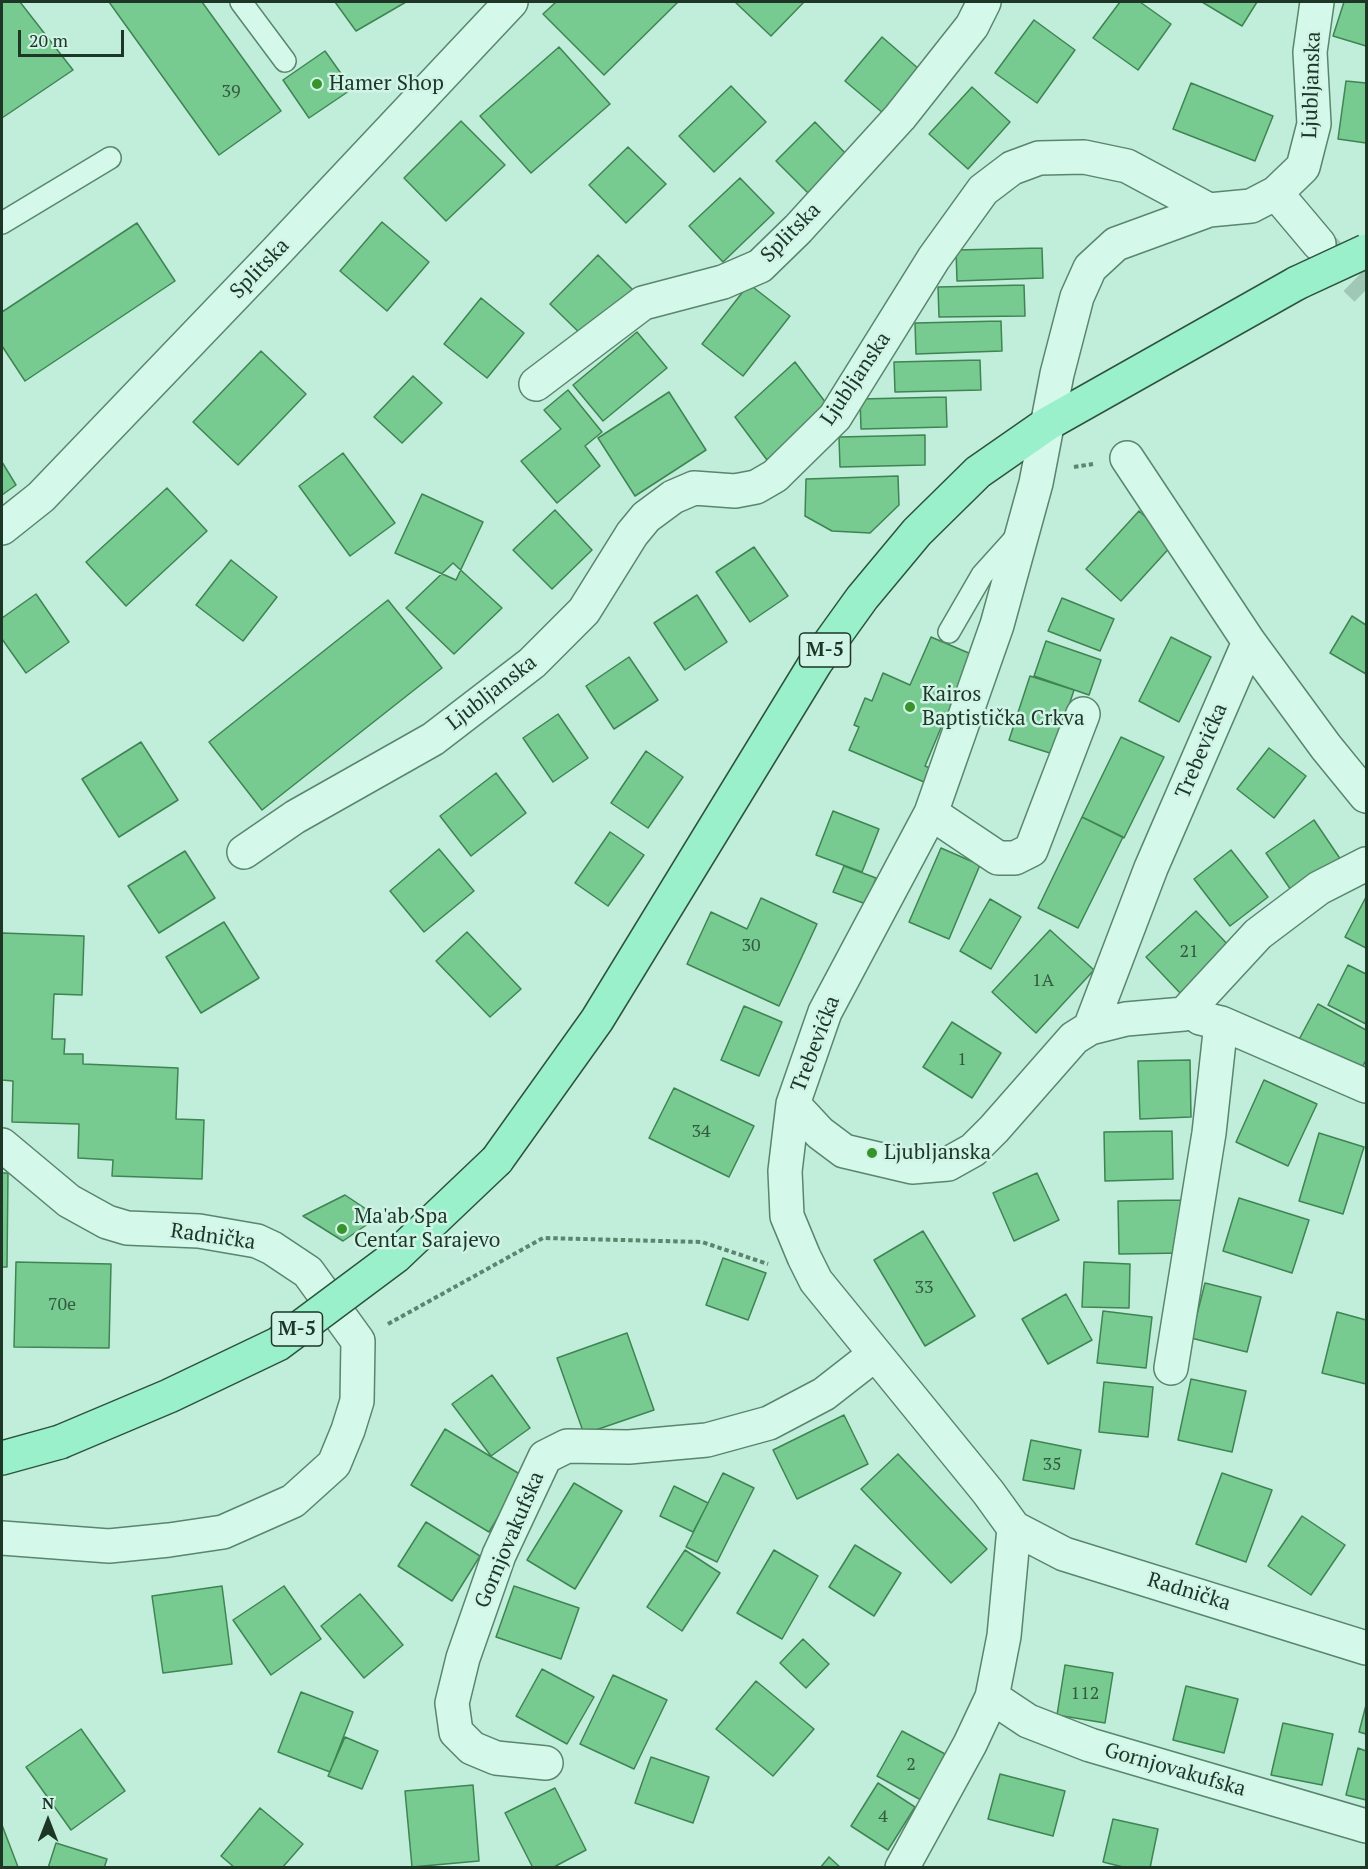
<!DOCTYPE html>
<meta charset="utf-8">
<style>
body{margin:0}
#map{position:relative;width:1368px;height:1869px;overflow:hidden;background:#c1eddb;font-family:"PT Serif",serif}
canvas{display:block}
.frame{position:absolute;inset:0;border:3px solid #1d3626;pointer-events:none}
.north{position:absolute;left:18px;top:1791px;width:60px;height:60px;-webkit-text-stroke:4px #d0f4e6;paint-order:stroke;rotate:0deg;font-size:16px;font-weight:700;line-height:24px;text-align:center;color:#1d3626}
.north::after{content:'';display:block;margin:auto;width:21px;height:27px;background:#1d3626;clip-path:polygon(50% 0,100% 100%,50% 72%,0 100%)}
.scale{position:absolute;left:18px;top:30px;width:106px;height:27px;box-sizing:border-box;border:3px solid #1d3626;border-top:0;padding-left:8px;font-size:18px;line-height:21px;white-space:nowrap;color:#1d3626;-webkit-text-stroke:4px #d0f4e6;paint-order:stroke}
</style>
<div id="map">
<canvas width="1368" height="1869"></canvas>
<div class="frame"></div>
<div class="north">N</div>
<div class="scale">20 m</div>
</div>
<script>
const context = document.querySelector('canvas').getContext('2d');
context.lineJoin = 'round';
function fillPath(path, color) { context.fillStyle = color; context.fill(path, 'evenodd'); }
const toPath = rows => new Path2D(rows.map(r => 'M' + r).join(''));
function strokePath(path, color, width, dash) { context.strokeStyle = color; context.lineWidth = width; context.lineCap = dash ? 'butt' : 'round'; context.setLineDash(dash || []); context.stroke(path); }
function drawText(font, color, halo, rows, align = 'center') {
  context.font = font + ' "PT Serif",serif'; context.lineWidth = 5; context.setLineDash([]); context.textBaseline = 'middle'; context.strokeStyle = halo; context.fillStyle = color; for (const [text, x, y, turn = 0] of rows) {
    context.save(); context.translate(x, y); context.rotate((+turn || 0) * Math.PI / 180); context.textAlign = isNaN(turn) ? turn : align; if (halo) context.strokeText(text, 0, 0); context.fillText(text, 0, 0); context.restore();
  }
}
const building = toPath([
 [2,2,20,2,73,70,2,118,2,2],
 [109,2,202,2,281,111,219,155,109,2],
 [335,2,406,2,356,31,335,2],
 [556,2,678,2,604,75,543,14,556,2],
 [735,2,804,2,771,36,735,2],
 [1120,2,1140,2,1171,24,1138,70,1093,38,1120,2],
 [1202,2,1257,2,1242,26,1202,2],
 [1344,2,1366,2,1366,46,1333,36,1344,2],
 [1034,20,1075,50,1037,103,995,73,1034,20],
 [882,37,927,76,890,119,845,81,882,37],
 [559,47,610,104,531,173,480,116,559,47],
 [325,51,352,89,309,118,283,80,325,51],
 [1346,81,1366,83,1366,143,1338,139,1346,81],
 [1191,83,1273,116,1255,161,1173,129,1191,83],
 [731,86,766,122,714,172,679,136,731,86],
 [972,87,1010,122,968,169,929,134,972,87],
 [461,121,505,165,446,221,404,178,461,121],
 [815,122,849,157,810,195,776,161,815,122],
 [628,147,666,184,626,223,589,185,628,147],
 [740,178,774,213,723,262,689,226,740,178],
 [382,222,429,262,387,311,340,271,382,222],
 [137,223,175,281,25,381,2,346,2,312,137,223],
 [1042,248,1043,278,957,281,956,250,1042,248],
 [598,255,635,292,587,340,550,304,598,255],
 [749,284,790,316,743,376,702,344,749,284],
 [1024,285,1025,316,939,317,938,287,1024,285],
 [481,298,524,333,487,378,444,344,481,298],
 [1001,321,1002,351,916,354,915,323,1001,321],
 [637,332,667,368,603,421,573,385,637,332],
 [261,351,306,394,238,465,193,422,261,351],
 [980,360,981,390,895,392,894,362,980,360],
 [795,362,829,407,767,460,735,417,795,362],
 [413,376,442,403,402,443,374,417,413,376],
 [568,390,602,432,585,446,600,466,557,503,521,461,561,429,544,410,568,390],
 [669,392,706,450,635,496,598,438,669,392],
 [946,397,947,427,861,429,860,399,946,397],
 [925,435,925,465,840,467,839,437,925,435],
 [343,453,395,523,350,556,299,486,343,453],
 [2,462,16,485,2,495,2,462],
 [898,476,899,505,870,533,832,531,805,516,806,479,898,476],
 [167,488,207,531,126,606,86,562,167,488],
 [422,494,483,522,456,580,395,553,422,494],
 [555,510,592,550,552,589,513,550,555,510],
 [1139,511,1174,543,1121,601,1086,569,1139,511],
 [754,547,788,596,750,622,716,572,754,547],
 [231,560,277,597,243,641,196,605,231,560],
 [453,563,502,608,454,654,406,608,453,563],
 [36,594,69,642,26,673,2,639,2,618,36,594],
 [697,595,727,642,685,670,654,623,697,595],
 [1062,598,1114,619,1100,651,1048,631,1062,598],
 [388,600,442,668,262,810,209,742,388,600],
 [1352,616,1366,625,1366,674,1330,653,1352,616],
 [931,637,971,654,952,700,960,703,950,726,943,723,925,766,930,768,924,782,849,750,859,727,854,725,865,698,872,701,883,673,910,685,931,637],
 [1171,637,1211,657,1179,722,1139,701,1171,637],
 [1046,641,1101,660,1089,695,1034,676,1046,641],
 [629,657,658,700,614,729,586,686,629,657],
 [1030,676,1074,690,1053,754,1009,740,1030,676],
 [558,714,588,758,553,782,523,738,558,714],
 [1121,737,1164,757,1124,838,1082,817,1121,737],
 [141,742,178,800,119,837,82,779,141,742],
 [1269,748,1306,776,1274,818,1237,789,1269,748],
 [646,751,683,777,648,828,611,803,646,751],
 [496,773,526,813,471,856,440,816,496,773],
 [833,811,879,829,862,872,816,855,833,811],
 [1082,817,1123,837,1078,928,1038,908,1082,817],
 [1314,820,1341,860,1293,893,1266,853,1314,820],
 [610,832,644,855,608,906,575,883,610,832],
 [941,848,980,865,949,939,909,922,941,848],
 [439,849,474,891,424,932,390,891,439,849],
 [1231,850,1268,897,1230,926,1194,879,1231,850],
 [185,851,215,898,159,933,128,886,185,851],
 [844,866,876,878,866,904,833,892,844,866],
 [1366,897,1366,948,1345,937,1366,897],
 [761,898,817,924,779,1006,687,964,711,912,747,929,761,898],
 [990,899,1021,917,991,969,960,951,990,899],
 [1196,911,1231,948,1181,994,1146,957,1196,911],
 [224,922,259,978,201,1013,166,957,224,922],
 [1050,930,1094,970,1036,1033,992,992,1050,930],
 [467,932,521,989,490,1017,436,961,467,932],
 [2,933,84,936,82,995,54,994,52,1039,65,1039,64,1054,83,1054,83,1064,178,1068,176,1119,204,1120,202,1179,112,1176,113,1160,78,1158,79,1124,12,1122,13,1081,2,1080,2,933],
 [1348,965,1366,974,1366,1024,1328,1005,1348,965],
 [1318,1004,1366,1030,1366,1060,1357,1078,1296,1045,1318,1004],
 [744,1006,782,1022,759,1076,721,1060,744,1006],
 [952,1022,1001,1053,972,1098,923,1067,952,1022],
 [1190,1060,1191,1117,1140,1119,1138,1061,1190,1060],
 [1264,1080,1317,1104,1288,1166,1236,1142,1264,1080],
 [674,1088,754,1126,729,1177,649,1138,674,1088],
 [1172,1131,1173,1179,1105,1181,1104,1132,1172,1131],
 [1319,1133,1364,1147,1343,1214,1299,1201,1319,1133],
 [2,1173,8,1173,7,1267,2,1267,2,1173],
 [1037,1173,1059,1220,1014,1241,993,1193,1037,1173],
 [345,1195,378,1217,343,1241,303,1216,345,1195],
 [1239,1198,1309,1220,1292,1273,1223,1251,1239,1198],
 [1182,1200,1183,1253,1119,1254,1118,1201,1182,1200],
 [923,1231,975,1316,925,1346,874,1260,923,1231],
 [723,1258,766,1273,748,1320,706,1305,723,1258],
 [16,1262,111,1264,109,1348,14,1347,16,1262],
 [1084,1262,1130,1264,1129,1308,1082,1307,1084,1262],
 [1205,1283,1261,1297,1247,1352,1191,1338,1205,1283],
 [1066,1294,1092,1340,1048,1364,1022,1319,1066,1294],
 [1103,1311,1152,1317,1146,1368,1097,1363,1103,1311],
 [1337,1312,1366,1320,1366,1384,1322,1373,1337,1312],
 [627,1333,654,1410,584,1434,557,1358,627,1333],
 [492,1375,530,1428,491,1456,452,1404,492,1375],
 [1191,1379,1246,1391,1232,1452,1178,1440,1191,1379],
 [1104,1382,1153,1387,1148,1437,1099,1432,1104,1382],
 [844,1415,868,1464,797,1499,773,1450,844,1415],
 [445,1429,523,1476,489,1532,411,1485,445,1429],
 [1031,1440,1081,1450,1074,1489,1023,1480,1031,1440],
 [898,1454,987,1549,951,1583,861,1489,898,1454],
 [723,1473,754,1488,717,1562,686,1547,723,1473],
 [1222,1473,1272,1490,1246,1562,1196,1544,1222,1473],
 [574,1483,622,1511,575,1589,527,1560,574,1483],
 [674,1486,708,1503,693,1532,660,1516,674,1486],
 [1302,1516,1345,1545,1311,1595,1268,1566,1302,1516],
 [426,1522,480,1556,452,1601,398,1566,426,1522],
 [855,1545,901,1573,874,1616,829,1587,855,1545],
 [685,1550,720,1573,682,1631,647,1607,685,1550],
 [774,1550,818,1576,782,1639,737,1613,774,1550],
 [222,1586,232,1664,163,1673,152,1596,222,1586],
 [284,1586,321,1639,271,1675,233,1620,284,1586],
 [514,1586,579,1608,561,1659,496,1637,514,1586],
 [360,1594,403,1645,364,1678,321,1626,360,1594],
 [803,1639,829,1664,806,1688,780,1663,803,1639],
 [1065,1665,1113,1673,1105,1723,1057,1715,1065,1665],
 [542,1669,594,1697,567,1744,516,1716,542,1669],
 [613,1675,667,1700,634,1769,580,1744,613,1675],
 [756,1681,814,1729,773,1776,716,1729,756,1681],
 [1186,1686,1238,1699,1224,1753,1173,1740,1186,1686],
 [301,1692,353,1712,330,1772,278,1752,301,1692],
 [1366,1705,1366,1734,1359,1732,1366,1705],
 [1283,1723,1333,1734,1322,1785,1271,1775,1283,1723],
 [81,1729,125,1791,71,1830,26,1767,81,1729],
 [902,1731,945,1754,921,1800,877,1776,902,1731],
 [345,1737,378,1751,362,1789,328,1776,345,1737],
 [1358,1748,1366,1751,1366,1800,1346,1795,1358,1748],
 [651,1757,709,1777,693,1823,635,1803,651,1757],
 [1000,1774,1065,1791,1053,1836,988,1819,1000,1774],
 [878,1783,915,1807,888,1850,851,1826,878,1783],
 [473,1785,479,1861,412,1867,405,1791,473,1785],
 [555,1788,586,1850,552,1868,533,1868,505,1813,555,1788],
 [260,1808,303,1844,282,1868,235,1868,221,1856,260,1808],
 [1113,1819,1158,1829,1150,1868,1127,1868,1103,1862,1113,1819],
 [2,1825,18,1867,16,1868,2,1868,2,1825],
 [56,1843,107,1859,104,1868,48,1868,56,1843],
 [829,1857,841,1868,820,1868,829,1857]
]);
const streetTunnel = toPath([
 [1320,245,1366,290]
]);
const path = toPath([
 [1074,467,1093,464],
 [388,1324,543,1238,702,1242,768,1264]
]);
const lane = toPath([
 [241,2,285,61],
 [2,223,110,158],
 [949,632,982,575,1018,535]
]);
const street = toPath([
 [1276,193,1319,244],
 [536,384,643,303,723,282,760,266,798,229,900,117,972,26,984,2],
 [1127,458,1249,642,1326,747,1366,796],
 [2,528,41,497,275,253,511,2],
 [931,813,998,858,1015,858,1031,850,1083,714],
 [244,852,295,817,433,739,532,663,584,611,632,534,646,517,673,497,694,488,735,491,756,487,775,476,835,417,934,258,983,190,1012,168,1039,158,1084,157,1127,166,1209,210],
 [1200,1018,1221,1023,1366,1086],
 [1090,1028,1151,868,1249,642],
 [793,1104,820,1133,844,1151,912,1167,948,1164,973,1150,994,1129,1074,1038,1090,1028,1126,1019,1184,1014,1258,934,1319,888,1366,864],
 [2,1145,69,1201,107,1222,127,1228,199,1231,257,1241,272,1248,308,1272,358,1341,357,1401,348,1430,334,1464,293,1501,223,1532,169,1540,109,1546,2,1538],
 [1171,1368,1209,1133,1221,1023],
 [1014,1528,1064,1554,1366,1648],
 [992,1697,1028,1721,1090,1745,1366,1826],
 [546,1763,496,1758,472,1748,456,1732,452,1703,463,1658,499,1555,545,1457,567,1446,629,1447,707,1440,769,1423,824,1394,874,1355],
 [902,1868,970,1744,992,1697,1004,1636,1014,1528,988,1492,816,1281,804,1257,787,1216,785,1171,793,1104,825,1012,931,813,997,625,1036,483,1057,374,1077,297,1090,268,1116,244,1209,210,1251,206,1276,193,1303,167,1314,124,1310,52,1317,2]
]);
const primary = toPath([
 [497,1160,597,1020,816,662,862,598,917,532,978,472,1047,424,1297,283],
 [2,1458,60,1442]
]);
const primaryBridge = toPath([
 [1297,283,1366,251],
 [60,1442,169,1396,278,1344,396,1256,497,1160]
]);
const markers = [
 [317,84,6,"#37932a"],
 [910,707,6,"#37932a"],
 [872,1153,6,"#37932a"],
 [342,1229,6,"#37932a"]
];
const numberNames = [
 ["39",231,92],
 ["30",751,946],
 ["21",1189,952],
 ["1A",1043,981],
 ["1",962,1060],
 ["34",701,1132],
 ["33",924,1288],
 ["70e",62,1305],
 ["35",1052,1465],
 ["112",1085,1694],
 ["2",911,1765],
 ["4",883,1817]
];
const shields = [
 [825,650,51],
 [297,1329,51]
];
const shieldNames = [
 ["M-5",825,650],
 ["M-5",297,1329]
];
const poiNames = [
 ["Hamer Shop",329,84],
 ["Kairos",922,695],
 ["Baptistička Crkva",922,719],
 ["Ljubljanska",884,1153],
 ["Ma'ab Spa",354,1217],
 ["Centar Sarajevo",354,1241]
];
const streetNames = [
 ["Ljubljanska",1312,85,-88],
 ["Splitska",791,233,-45],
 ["Splitska",260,269,-46],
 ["Ljubljanska",856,379,-56],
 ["Ljubljanska",492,693,-38],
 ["Trebevićka",1202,751,-67],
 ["Trebevićka",816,1044,-69],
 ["Radnička",213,1237,8],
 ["Gornjovakufska",510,1540,-67],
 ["Radnička",1189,1592,17],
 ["Gornjovakufska",1175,1770,16]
];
fillPath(building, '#77ca90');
strokePath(building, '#3f8453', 1.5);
strokePath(streetTunnel, '#a0c8b7', 33, [33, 16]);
strokePath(lane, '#59866c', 24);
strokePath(street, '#59866c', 36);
strokePath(primary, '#2d533b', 36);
strokePath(path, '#59866c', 4, [4.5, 3]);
strokePath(lane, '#d4f8e9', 21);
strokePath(street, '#d4f8e9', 33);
strokePath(primary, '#99f0cb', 33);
strokePath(primaryBridge, '#2d533b', 36, []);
strokePath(primaryBridge, '#99f0cb', 33);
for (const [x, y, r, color] of markers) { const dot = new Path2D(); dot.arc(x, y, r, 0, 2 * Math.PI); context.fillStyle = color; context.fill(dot); strokePath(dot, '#d0f4e6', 2); }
drawText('18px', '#345b40', null, numberNames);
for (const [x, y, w] of shields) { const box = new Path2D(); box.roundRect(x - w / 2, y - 17, w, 34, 4.5); context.fillStyle = '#d0f4e6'; context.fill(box); strokePath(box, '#1d3626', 1.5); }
drawText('bold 20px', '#1d3626', null, shieldNames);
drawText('21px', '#1d3626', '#d0f4e6', poiNames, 'left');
drawText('21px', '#1d3626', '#d0f4e6', streetNames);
</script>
